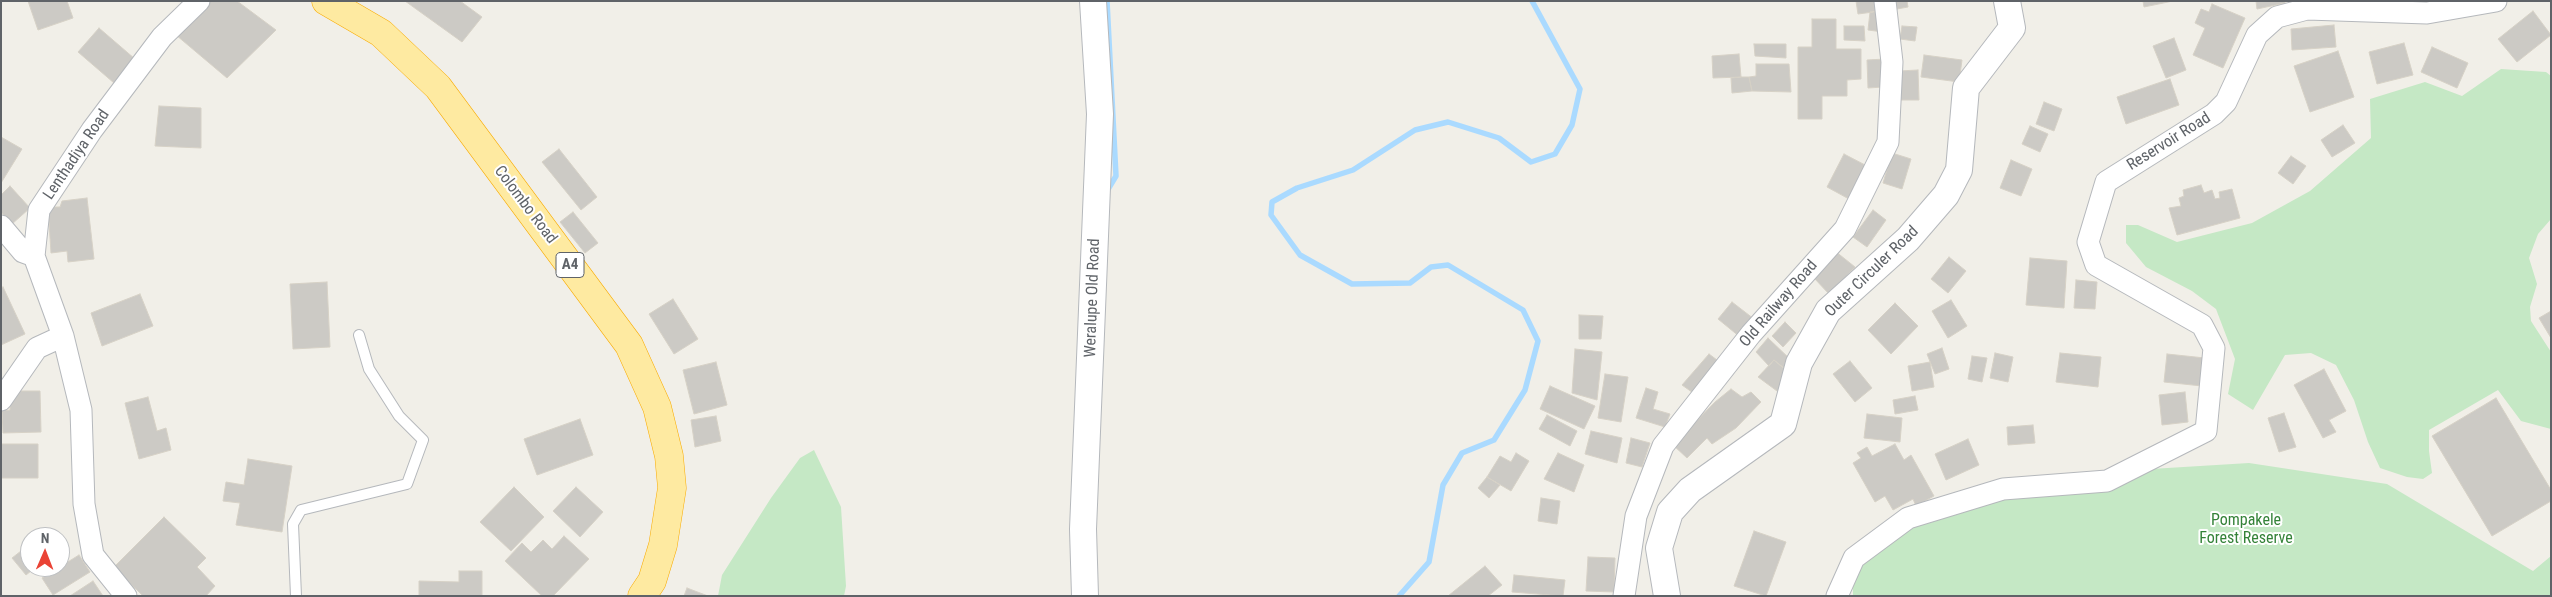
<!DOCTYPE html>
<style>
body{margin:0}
#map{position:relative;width:2552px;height:597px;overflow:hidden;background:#f1efe8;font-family:"Roboto Condensed",sans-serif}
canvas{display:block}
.frame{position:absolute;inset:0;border:2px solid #5f6368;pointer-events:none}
.north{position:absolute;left:20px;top:527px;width:50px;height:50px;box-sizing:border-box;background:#fff;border:1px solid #bfc1c3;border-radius:50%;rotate:1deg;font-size:14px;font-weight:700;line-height:20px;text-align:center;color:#5f6368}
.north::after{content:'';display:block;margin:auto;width:18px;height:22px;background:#ea4335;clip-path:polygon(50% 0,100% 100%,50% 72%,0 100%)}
</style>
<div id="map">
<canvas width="2552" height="597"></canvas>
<div class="frame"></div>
<div class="north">N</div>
</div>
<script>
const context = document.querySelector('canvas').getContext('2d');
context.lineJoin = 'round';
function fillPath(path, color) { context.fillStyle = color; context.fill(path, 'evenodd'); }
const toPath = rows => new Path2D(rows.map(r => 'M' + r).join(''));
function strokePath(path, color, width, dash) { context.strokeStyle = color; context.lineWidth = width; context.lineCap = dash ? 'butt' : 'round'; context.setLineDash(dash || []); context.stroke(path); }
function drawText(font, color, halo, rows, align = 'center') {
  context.font = font + ' "Roboto Condensed",sans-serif'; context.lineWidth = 4; context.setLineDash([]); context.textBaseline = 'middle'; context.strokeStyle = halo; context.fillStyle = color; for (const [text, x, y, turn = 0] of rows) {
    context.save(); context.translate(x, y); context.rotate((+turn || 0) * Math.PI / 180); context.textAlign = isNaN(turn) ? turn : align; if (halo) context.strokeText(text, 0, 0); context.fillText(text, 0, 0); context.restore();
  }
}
const green = toPath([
 [2501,69,2546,72,2551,76,2551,219,2538,234,2529,258,2537,284,2530,307,2531,321,2551,352,2551,429,2521,421,2498,390,2429,430,2429,451,2432,473,2423,479,2407,477,2380,468,2368,442,2354,400,2336,365,2311,353,2285,355,2253,410,2228,394,2235,359,2216,309,2192,291,2146,267,2126,243,2126,225,2138,225,2177,242,2252,223,2310,191,2371,138,2370,99,2425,82,2462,96],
 [814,450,841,507,846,586,844,596,718,596,722,575,771,498,800,458],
 [2249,463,2387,484,2533,571,2551,556,2551,596,1853,596,1853,556,1940,512,2102,472]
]);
const stream = toPath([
 [1107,191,1116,176,1107,1],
 [1399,596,1429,562,1443,485,1462,453,1494,440,1525,390,1538,341,1523,310,1448,265,1431,267,1410,283,1352,284,1300,255,1271,215,1272,202,1297,188,1353,170,1415,130,1448,122,1499,138,1531,162,1555,154,1572,125,1580,89,1532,1]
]);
const building = toPath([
 [28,1,67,1,73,18,38,30,28,1],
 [206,1,237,1,276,30,227,78,176,35,206,1],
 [405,1,460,1,482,17,462,42,405,1],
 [1856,1,1880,1,1881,11,1858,14,1856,1],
 [1896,1,1907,1,1908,7,1897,9,1896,1],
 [2143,1,2173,1,2144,7,2143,1],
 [2256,1,2285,1,2285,3,2257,9,2256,1],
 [2212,4,2245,18,2223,68,2193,55,2205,28,2195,23,2201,9,2209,12,2212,4],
 [1881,11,1883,32,1868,30,1870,12,1881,11],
 [2533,11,2551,35,2517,62,2498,39,2533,11],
 [1812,19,1836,19,1836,49,1861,49,1861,79,1847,80,1847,96,1822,96,1822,119,1798,119,1798,47,1812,47,1812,19],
 [2334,25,2336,47,2292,50,2291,29,2334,25],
 [1844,26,1864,26,1865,41,1844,40,1844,26],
 [1902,26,1917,27,1915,41,1900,39,1902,26],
 [99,28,135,59,114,83,78,52,99,28],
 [2174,38,2186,70,2166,78,2153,46,2174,38],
 [2404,43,2413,75,2377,84,2369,52,2404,43],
 [1754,44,1786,44,1786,58,1755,56,1754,44],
 [2432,47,2468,63,2457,88,2421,72,2432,47],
 [2338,51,2354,97,2310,112,2294,66,2338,51],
 [1739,54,1741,77,1713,78,1712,56,1739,54],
 [1924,55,1962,60,1959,82,1921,77,1924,55],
 [1885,59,1883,87,1868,88,1867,60,1885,59],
 [1756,64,1789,64,1791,92,1752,91,1749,77,1756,76,1756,64],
 [1918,70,1919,100,1901,100,1899,71,1918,70],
 [1741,77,1749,77,1752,91,1732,93,1731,78,1741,77],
 [2170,79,2179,105,2126,124,2117,97,2170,79],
 [2044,102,2062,109,2054,131,2036,124,2044,102],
 [159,106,201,108,201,148,155,146,159,106],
 [2343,125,2355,143,2332,157,2321,140,2343,125],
 [2030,126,2048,134,2040,152,2022,144,2030,126],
 [1,137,22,149,1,183,1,137],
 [559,149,597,197,581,210,542,162,559,149],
 [1892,153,1911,159,1902,189,1883,183,1892,153],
 [1844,154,1867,166,1849,199,1827,187,1844,154],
 [2291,156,2306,166,2293,184,2278,173,2291,156],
 [2011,160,2032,169,2021,196,2000,188,2011,160],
 [2201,185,2204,193,2212,190,2215,199,2220,198,2219,192,2232,189,2240,218,2177,235,2169,208,2181,206,2179,198,2184,196,2183,190,2201,185],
 [10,186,30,208,12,224,1,212,1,195,10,186],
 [87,198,94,259,68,262,67,251,51,253,48,207,60,207,62,201,87,198],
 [1873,210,1886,220,1867,247,1853,237,1873,210],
 [573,212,598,243,585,253,560,222,573,212],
 [1835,251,1855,267,1829,294,1814,278,1835,251],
 [1949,257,1966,271,1948,293,1931,279,1949,257],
 [2030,258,2067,261,2064,308,2026,305,2030,258],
 [2076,280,2097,282,2095,309,2074,308,2076,280],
 [327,282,330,347,293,349,290,284,327,282],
 [3,287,25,334,1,345,1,288,3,287],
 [140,294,153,326,102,346,91,313,140,294],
 [673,299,698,339,674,354,649,314,673,299],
 [1951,300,1967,326,1948,338,1932,311,1951,300],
 [1732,302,1754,319,1740,337,1718,319,1732,302],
 [1895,303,1918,326,1891,354,1868,330,1895,303],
 [2551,311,2551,338,2539,318,2551,311],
 [1579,315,1603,316,1601,339,1579,339,1579,315],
 [1785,322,1796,333,1783,347,1772,336,1785,322],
 [1768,338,1791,360,1784,368,1774,360,1769,366,1756,352,1768,338],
 [1942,348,1949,369,1935,374,1927,354,1942,348],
 [1575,349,1602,352,1597,400,1572,393,1575,349],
 [1995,353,2013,357,2008,382,1990,378,1995,353],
 [2060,353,2101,357,2098,387,2056,382,2060,353],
 [1709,354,1721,363,1696,395,1682,385,1709,354],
 [2167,354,2205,358,2202,386,2164,382,2167,354],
 [1972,356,1987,358,1982,382,1968,379,1972,356],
 [1774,360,1790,374,1777,391,1758,377,1774,360],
 [1850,361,1872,388,1855,402,1833,374,1850,361],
 [716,362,727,405,694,414,683,370,716,362],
 [1930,362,1934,387,1912,391,1908,366,1930,362],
 [2324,369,2346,411,2329,420,2336,432,2323,438,2294,385,2324,369],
 [1605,374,1628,377,1621,422,1598,418,1605,374],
 [1550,386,1595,406,1584,429,1540,409,1550,386],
 [1646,388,1658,392,1653,409,1670,414,1665,427,1636,418,1646,388],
 [1731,389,1742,397,1751,392,1761,402,1736,428,1712,444,1707,438,1687,458,1673,445,1715,402,1731,389],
 [10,391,40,391,41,432,3,433,2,411,10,410,10,391],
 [2185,392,2188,422,2162,425,2159,395,2185,392],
 [1915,396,1918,410,1895,414,1893,400,1915,396],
 [148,397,157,431,166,428,171,450,139,459,125,403,148,397],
 [2496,398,2551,490,2551,501,2492,536,2432,436,2496,398],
 [2284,413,2296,447,2279,452,2268,418,2284,413],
 [1867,414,1902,418,1900,442,1864,438,1867,414],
 [1547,415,1577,431,1570,446,1539,429,1547,415],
 [716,416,721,441,695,447,691,420,716,416],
 [580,419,593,455,537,475,524,439,580,419],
 [2033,425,2035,443,2008,445,2007,427,2033,425],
 [1591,431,1622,438,1617,463,1585,454,1591,431],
 [1631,438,1650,443,1642,467,1626,463,1631,438],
 [1968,439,1979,465,1946,480,1935,454,1968,439],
 [1,444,38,444,38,478,1,478,1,444],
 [1895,444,1904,460,1911,455,1934,496,1916,506,1913,499,1893,510,1885,496,1875,502,1853,463,1861,458,1857,453,1867,447,1872,456,1895,444],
 [1516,453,1529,461,1511,491,1487,477,1500,456,1511,462,1516,453],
 [1558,453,1584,465,1574,492,1544,479,1558,453],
 [248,459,292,466,282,532,236,525,240,503,223,501,226,482,244,485,248,459],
 [1487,477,1500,485,1489,498,1478,488,1487,477],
 [514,487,544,517,511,551,480,522,514,487],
 [576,487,603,512,580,537,553,511,576,487],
 [1541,498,1560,501,1557,524,1538,521,1541,498],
 [164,517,206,558,197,567,215,586,206,596,143,596,114,567,164,517],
 [1754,531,1786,542,1766,596,1734,586,1754,531],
 [564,536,589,559,553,596,542,596,505,561,522,543,531,552,543,540,552,549,564,536],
 [30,544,30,567,36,567,26,575,12,558,30,544],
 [79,555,90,572,53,595,42,578,79,555],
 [1588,557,1615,558,1614,592,1586,591,1588,557],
 [1485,566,1502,585,1488,596,1448,596,1485,566],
 [459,571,482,571,482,596,419,596,419,581,459,582,459,571],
 [1514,575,1565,580,1563,596,1512,592,1514,575],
 [93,581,103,596,70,596,93,581],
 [687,588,708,596,684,596,687,588]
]);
const service = toPath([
 [296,596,293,524,301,510,407,484,423,440,399,416,369,369,359,335]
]);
const minor = toPath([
 [1,226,23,252,34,256],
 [1,400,37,348,63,336],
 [126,596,93,555,84,504,81,410,63,336,34,256,39,210,92,130,162,37,199,1],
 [1624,596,1636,516,1663,446,1751,334,1845,229,1888,142,1892,62,1885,1],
 [1837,596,1854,558,1908,518,2003,489,2107,481,2206,431,2214,348,2202,325,2096,265,2088,242,2106,182,2214,114,2226,102,2257,35,2277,17,2307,9,2427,13,2496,1]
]);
const tertiary = toPath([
 [1085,596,1083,529,1100,114,1093,1],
 [1667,596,1659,548,1670,512,1690,490,1783,424,1799,363,1828,311,1908,239,1946,195,1959,170,1966,88,2012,28,2007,1]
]);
const trunk = toPath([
 [326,1,381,33,438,87,629,345,657,407,669,456,672,488,663,545,652,581,642,596]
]);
const shields = [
 [570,265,28]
];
const shieldNames = [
 ["A4",570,265]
];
const streetNames = [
 ["Reservoir Road",2169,142,-32],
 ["Lenthadiya Road",77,155,-56],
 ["Colombo Road",525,205,53],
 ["Outer Circuler Road",1872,272,-44],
 ["Weralupe Old Road",1093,298,-88],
 ["Old Railway Road",1779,304,-49]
];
const parkNames = [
 ["Pompakele",2246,521],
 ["Forest Reserve",2246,539]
];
fillPath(green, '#c5e8c5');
strokePath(stream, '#aadaff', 5.5);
fillPath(building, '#cccac5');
strokePath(building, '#d6d1c6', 1);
strokePath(service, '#b5b8bc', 12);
strokePath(minor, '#b5b8bc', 23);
strokePath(tertiary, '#b5b8bc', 28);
strokePath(trunk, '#f9ab00', 29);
strokePath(service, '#fff', 10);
strokePath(minor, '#fff', 21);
strokePath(tertiary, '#fff', 26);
strokePath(trunk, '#feeaa1', 28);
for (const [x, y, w] of shields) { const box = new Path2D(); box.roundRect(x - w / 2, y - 12.5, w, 25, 4); context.fillStyle = '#fff'; context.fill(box); strokePath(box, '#5f6368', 1); }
drawText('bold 15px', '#5f6368', null, shieldNames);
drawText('16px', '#5f6368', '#fff', streetNames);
drawText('16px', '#348238', '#fff', parkNames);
</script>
